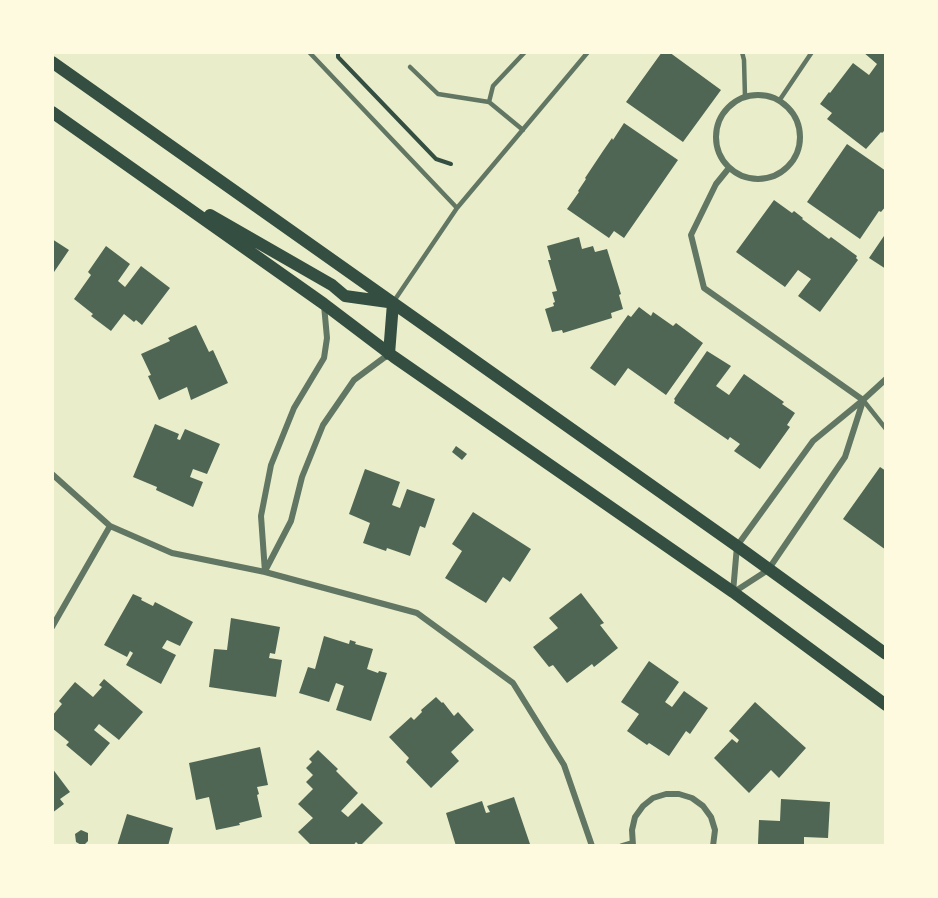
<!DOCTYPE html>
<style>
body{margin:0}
#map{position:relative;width:938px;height:898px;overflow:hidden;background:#e9edc9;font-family:"Asap Condensed",sans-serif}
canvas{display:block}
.frame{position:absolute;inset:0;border:54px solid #fefae0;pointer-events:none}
</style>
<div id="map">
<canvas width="938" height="898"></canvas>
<div class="frame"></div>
</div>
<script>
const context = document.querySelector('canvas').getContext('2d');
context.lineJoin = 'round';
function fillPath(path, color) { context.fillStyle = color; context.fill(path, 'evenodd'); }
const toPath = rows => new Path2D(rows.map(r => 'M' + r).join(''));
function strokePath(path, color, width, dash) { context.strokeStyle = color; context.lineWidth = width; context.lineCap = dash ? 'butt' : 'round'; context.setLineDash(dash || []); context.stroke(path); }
const building = toPath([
 [662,52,669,52,721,90,683,142,626,102],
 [863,52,886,52,886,129,882,133,881,132,866,149,827,119,832,113,820,104,829,92,830,93,853,63,869,75,877,64],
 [624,123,678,160,624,238,614,231,609,238,567,209,579,192,578,191,586,179,585,178,603,151,612,138,613,140],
 [847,144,886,171,886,206,881,212,879,211,860,239,807,202],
 [774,200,792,213,794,211,803,218,802,219,829,239,831,237,857,256,856,258,858,260,820,312,798,296,811,279,798,270,785,287,736,252],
 [886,233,886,269,869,258],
 [579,237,582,249,593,246,595,252,607,249,621,294,619,295,623,309,611,313,612,318,563,333,562,330,552,332,545,309,554,306,553,303,555,302,552,292,557,291,548,260,551,260,547,246],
 [52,239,69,250,52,275],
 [106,246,130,264,118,281,125,287,141,266,170,288,142,325,136,320,134,322,124,314,111,331,91,316,93,314,74,299,91,275,88,272],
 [639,307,651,316,653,312,673,326,676,323,703,343,666,395,628,368,615,386,590,368,628,315,631,317],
 [196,325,209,352,213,350,228,383,191,400,187,387,159,400,148,376,151,375,141,354,170,341,168,338],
 [707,351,731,366,716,386,729,395,744,374,784,402,782,404,795,413,787,425,790,427,760,469,734,451,740,444,730,437,728,440,674,403,675,400,674,399],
 [155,424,179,434,177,439,180,440,185,429,220,444,207,474,193,469,190,477,203,482,193,507,156,490,157,487,133,477],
 [456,446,467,454,462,460,452,452],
 [880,467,886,471,886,550,843,519],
 [365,469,400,482,392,505,400,508,407,489,435,499,425,528,420,526,410,556,387,548,386,551,363,543,370,523,349,514],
 [473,512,531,549,510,582,503,577,486,603,445,578,462,551,452,544],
 [581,593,604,623,600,625,618,648,594,667,592,664,567,683,553,665,549,667,533,647,558,628,549,618],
 [133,594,142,598,141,600,153,606,155,602,193,622,180,646,167,640,162,648,176,655,161,684,126,665,133,653,130,651,127,657,104,645],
 [231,618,280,627,275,654,270,653,269,658,282,660,276,697,209,687,214,649,227,650],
 [324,636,349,644,350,640,356,642,355,644,373,649,367,669,378,673,379,671,387,673,371,721,336,710,344,686,336,683,329,702,299,693,308,667,315,669],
 [649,661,679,682,665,702,672,707,684,691,708,708,690,734,686,731,669,756,649,743,647,745,627,731,639,714,621,702],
 [104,679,143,712,119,740,99,724,94,730,110,743,91,766,66,745,69,742,52,728,52,716,62,704,59,701,75,682,93,697,102,687,99,685],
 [436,697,442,703,443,702,454,716,458,712,474,730,451,752,459,761,431,788,406,762,409,758,389,737,411,717,414,720,422,712,421,710],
 [755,702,806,748,779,778,771,770,749,793,714,758,732,739,737,743,739,740,729,731],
 [260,747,268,785,257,787,259,794,257,795,262,817,239,823,240,825,216,830,209,797,196,800,189,763],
 [318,750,338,769,336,771,358,793,341,811,348,817,362,803,383,823,360,846,356,842,353,846,312,846,298,832,313,818,298,804,313,789,306,782,313,775,306,768,312,762,309,759],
 [52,768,70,792,60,799,64,804,52,813],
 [514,797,530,844,456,846,446,813,482,801,486,813,490,812,487,806],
 [781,799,830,802,828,838,804,837,804,846,761,846,761,844,758,844,759,820,780,821],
 [127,814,173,828,168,846,117,846],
 [81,830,88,833,88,841,83,846,76,842,75,834]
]);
const path = toPath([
 [338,52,338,57,436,159,451,164]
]);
const service = toPath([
 [309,52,457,208],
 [742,52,744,60,745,97],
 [410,67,438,94,489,102,523,130],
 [779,101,812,52],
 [489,102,493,86,525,52],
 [394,301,457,208,588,52],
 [863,400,886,429]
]);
const minor = toPath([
 '716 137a42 42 0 1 1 84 0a42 42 0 1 1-84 0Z',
 [729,168,716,184,691,235,704,288,863,400],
 [52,474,110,526,172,553,265,572,417,613,513,683,564,765,592,846],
 [265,571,291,521,302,477,323,425,354,380,389,354],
 [265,572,261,516,271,465,294,408,324,358,327,338,324,305],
 [733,592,737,546,813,441,863,400,886,379],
 [734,592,768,570,845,457,863,401],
 [52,627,110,526],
 [622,846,632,843],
 [633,846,632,830,635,817,643,806,653,798,666,794,679,794,692,798,703,806,711,817,715,830,713,846]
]);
const secondary = toPath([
 [52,62,737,546,886,654],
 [52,112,324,304,394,357,733,592,886,705],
 [210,215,332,285,345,296,388,302],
 [389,354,393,303]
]);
fillPath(building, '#4f6655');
strokePath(path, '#344e41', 4);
strokePath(service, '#617663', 4.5);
strokePath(minor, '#617663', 6);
strokePath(secondary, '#344e41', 12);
</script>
